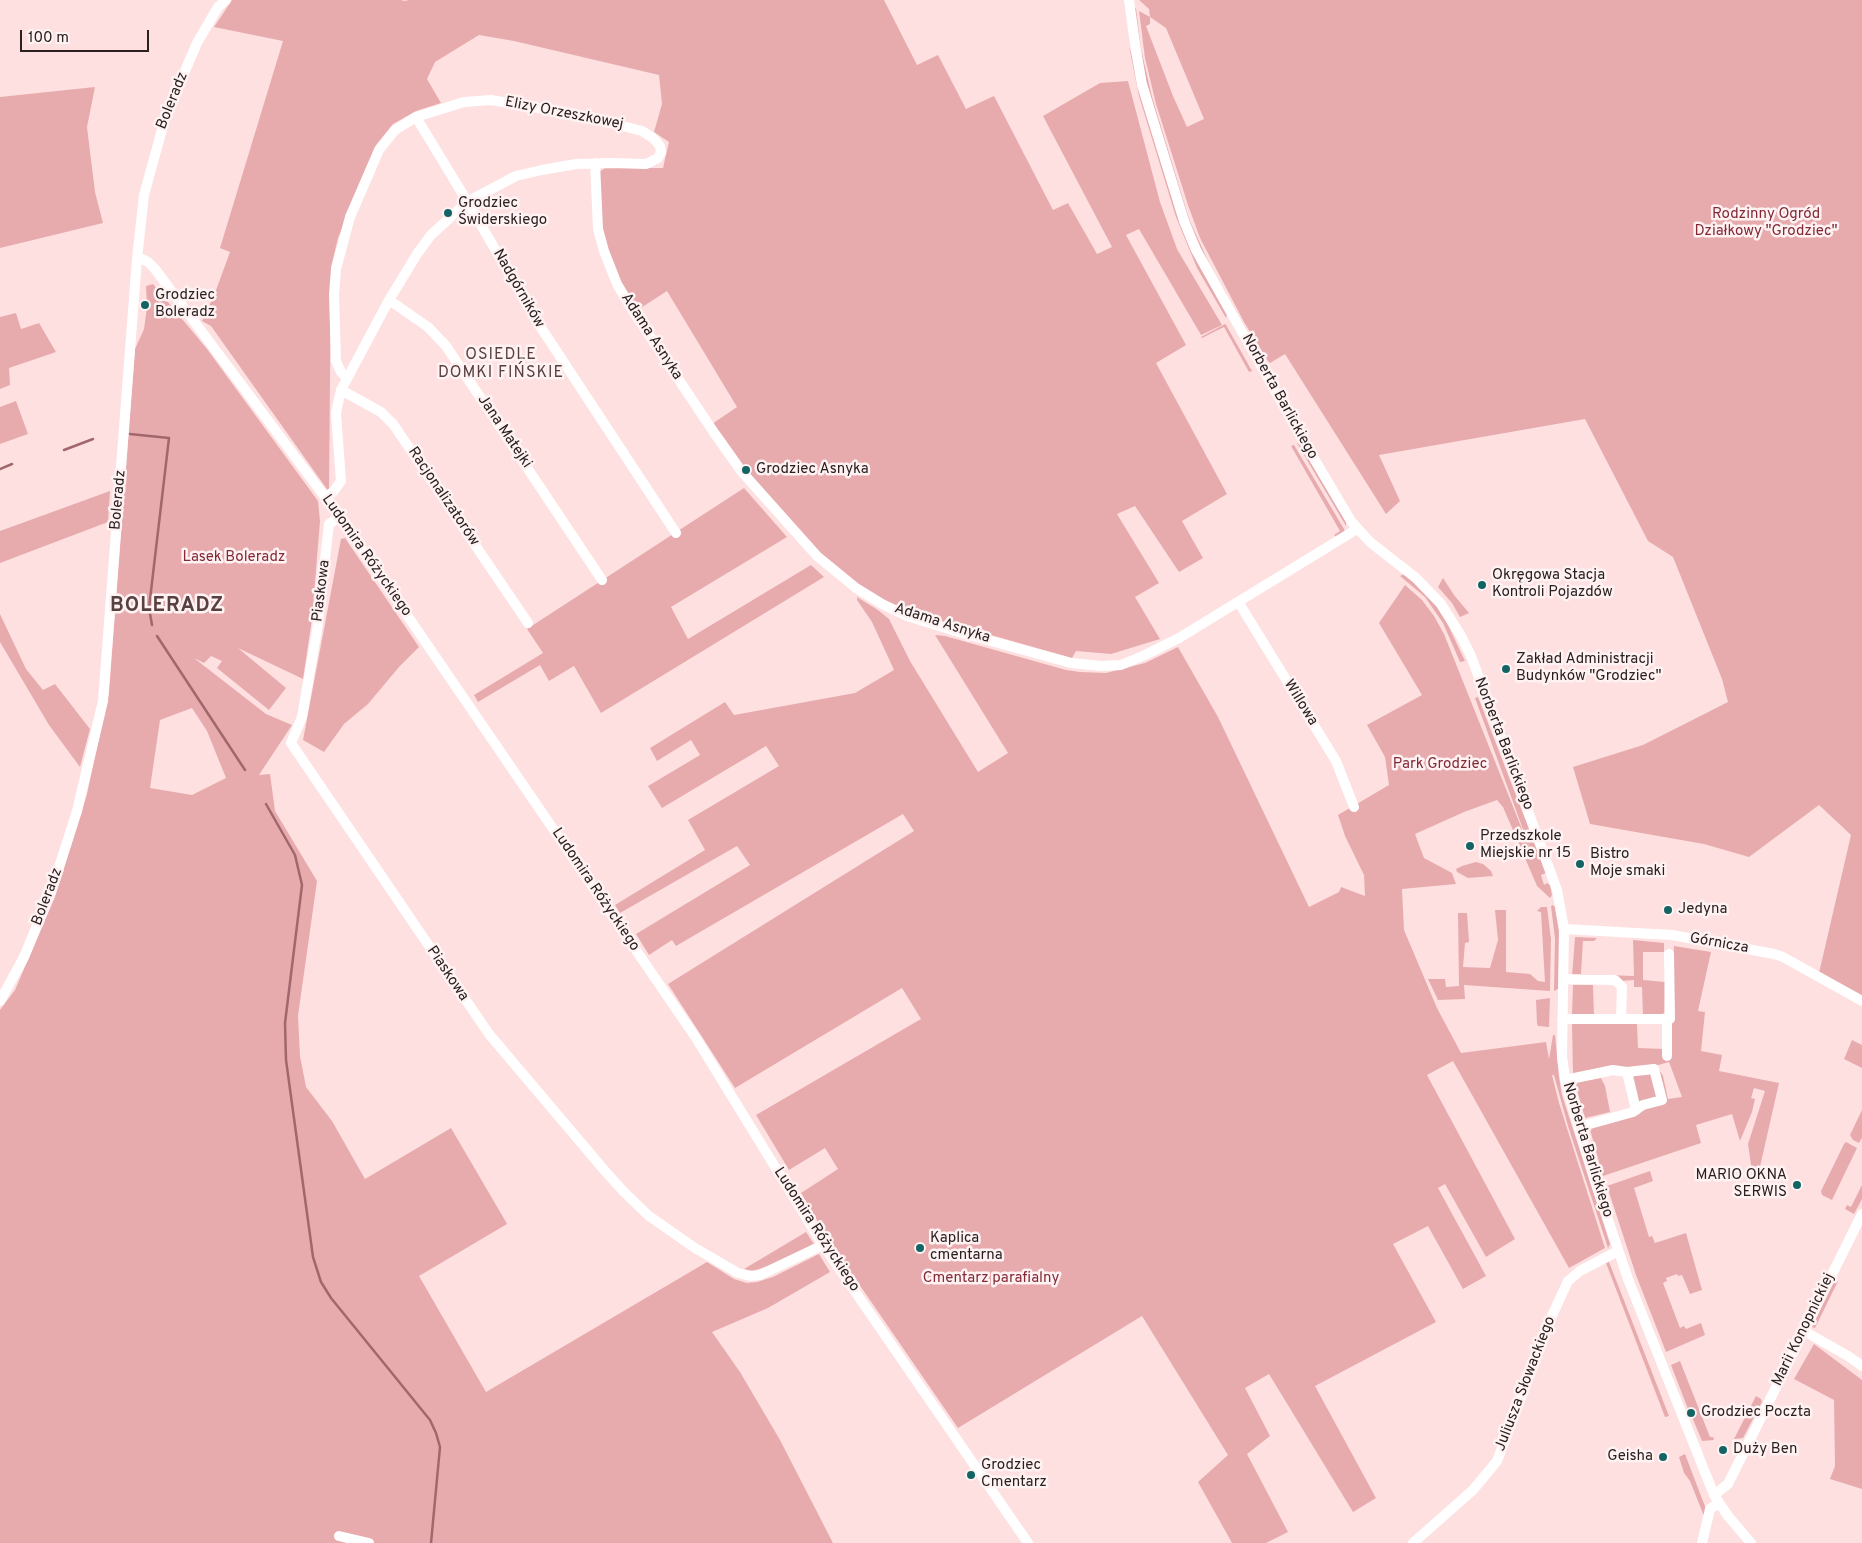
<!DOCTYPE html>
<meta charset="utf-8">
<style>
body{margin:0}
#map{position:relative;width:1862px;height:1543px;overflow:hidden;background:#fee0e1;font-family:Overpass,sans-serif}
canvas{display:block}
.scale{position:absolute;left:20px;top:30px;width:129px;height:22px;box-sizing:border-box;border:2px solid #2a2020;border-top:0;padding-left:6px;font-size:15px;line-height:18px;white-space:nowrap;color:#2a2020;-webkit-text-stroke:4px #fff2f3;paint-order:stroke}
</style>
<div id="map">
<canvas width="1862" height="1543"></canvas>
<div class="scale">100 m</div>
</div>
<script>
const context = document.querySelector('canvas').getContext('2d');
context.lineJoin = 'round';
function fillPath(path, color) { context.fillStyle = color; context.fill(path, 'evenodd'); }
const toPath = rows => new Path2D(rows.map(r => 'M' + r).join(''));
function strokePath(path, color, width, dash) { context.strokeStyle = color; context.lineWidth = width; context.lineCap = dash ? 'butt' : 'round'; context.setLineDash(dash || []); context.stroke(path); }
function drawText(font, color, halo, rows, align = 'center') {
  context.font = font + ' Overpass,sans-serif'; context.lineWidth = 5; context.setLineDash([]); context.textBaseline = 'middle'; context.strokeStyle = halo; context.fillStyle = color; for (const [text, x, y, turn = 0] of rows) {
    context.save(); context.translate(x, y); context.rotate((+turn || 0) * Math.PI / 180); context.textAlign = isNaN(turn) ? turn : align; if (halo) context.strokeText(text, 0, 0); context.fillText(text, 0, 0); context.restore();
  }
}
const green = toPath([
 [232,0,402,0,403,1,410,0,884,0,917,65,938,55,966,109,994,96,1053,210,1068,203,1097,254,1112,247,1043,116,1100,83,1128,81,1160,202,1177,249,1222,325,1201,335,1139,229,1126,235,1186,345,1156,363,1227,494,1182,521,1203,558,1179,572,1135,506,1117,514,1159,583,1135,597,1160,639,1111,654,1076,651,1072,658,910,612,886,601,857,583,819,552,764,492,724,443,712,424,737,407,667,291,636,311,617,278,605,244,599,208,599,172,605,168,663,168,669,142,654,132,662,104,659,75,514,41,479,35,435,62,427,79,441,103,416,111,393,124,376,145,338,238,331,267,329,492,211,326,202,321,215,293,230,252,220,248,283,41,214,27],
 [1139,0,1862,0,1862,998,1819,973,1851,835,1819,805,1749,857,1704,844,1590,824,1573,767,1643,745,1728,702,1722,679,1673,557,1648,541,1585,419,1379,455,1400,501,1386,514,1285,354,1270,363,1268,361,1244,322,1200,238,1188,205,1156,104,1145,58,1139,11,1150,17,1150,24,1146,26,1173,96,1187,127,1204,119,1166,28,1150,17,1149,9],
 [1134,8,1136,8,1141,49,1152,97,1189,219,1209,263,1318,456,1317,457,1207,262,1195,236,1187,216,1146,80],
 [1129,46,1199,265,1227,315,1226,318,1197,268,1176,217,1139,96],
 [95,87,87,127,95,192,103,223,0,248,0,97],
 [153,284,207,349,318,501,320,521,312,619,303,679,238,648,286,688,269,710,217,668,222,661,211,656,204,663,194,658,266,714,292,725,259,775,270,774,275,811,317,881,298,1016,300,1056,306,1087,332,1121,365,1179,451,1128,506,1222,507,1224,419,1276,486,1392,707,1262,734,1279,747,1283,757,1282,773,1277,819,1254,830,1272,768,1308,712,1332,740,1372,780,1440,833,1543,0,1543,0,1010,15,990,55,897,87,794,109,692,135,349,144,329,147,307,146,286],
 [192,708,207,731,226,778,192,795,150,788,160,720],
 [16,313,21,329,39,323,56,352,9,368,10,385,0,389,0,317],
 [1225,324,1226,325,1252,371,1249,372,1224,327,1202,338,1201,337],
 [16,401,28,434,0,444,0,407],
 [1299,442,1346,522,1346,526,1297,443],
 [1294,445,1344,529,1345,531,1336,537,1334,535,1340,531,1291,446],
 [744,488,787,537,671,607,688,639,811,565,824,577,601,713,574,666,549,681,540,665,478,702,474,695,543,653,527,629],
 [110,491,108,522,0,563,0,531],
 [345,538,419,647,399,667,368,704,344,724,324,752,303,740,341,539],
 [1404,574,1432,599,1447,623,1465,661,1460,662,1443,623,1425,597,1400,576],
 [1443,578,1454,595,1469,613,1460,617,1452,603,1438,587],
 [1405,585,1422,600,1434,616,1444,634,1532,854,1475,698,1478,697,1546,873,1541,875,1544,885,1547,883,1550,885,1552,895,1550,898,1537,886,1503,807,1497,800,1464,812,1415,834,1424,858,1452,873,1456,884,1402,889,1404,930,1437,1008,1461,1053,1546,1042,1549,1059,1553,1035,1555,1035,1559,1077,1562,1095,1610,1244,1608,1248,1568,1126,1554,1075,1552,1075,1559,1103,1605,1248,1569,1268,1453,1061,1427,1075,1515,1239,1486,1257,1445,1184,1438,1188,1486,1276,1463,1289,1428,1226,1393,1244,1436,1322,1315,1386,1376,1498,1353,1512,1269,1374,1245,1388,1270,1436,1247,1454,1288,1532,1266,1543,1232,1543,1198,1482,1228,1455,1142,1316,958,1428,830,1242,801,1193,838,1169,825,1148,789,1170,756,1115,921,1019,902,988,735,1088,668,984,914,831,903,814,676,946,672,940,649,955,636,934,750,865,737,846,620,913,615,905,705,850,688,820,779,766,766,746,662,808,648,786,700,755,691,740,657,761,650,748,725,702,734,715,855,693,894,670,872,622,857,600,857,597,878,610,889,619,910,661,978,772,1008,753,935,635,945,636,1066,670,1080,672,1106,673,1145,663,1178,647,1218,717,1309,907,1339,892,1341,887,1365,896,1364,875,1345,836,1338,815,1389,785,1385,757,1367,725,1422,695,1379,623],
 [0,614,26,669,43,690,55,684,90,729,80,767,49,725,0,642],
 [1476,862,1483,864,1491,871,1493,876,1468,878,1457,872,1456,869,1462,866],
 [1553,905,1555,907,1560,938,1558,989,1554,991,1555,939,1551,906],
 [1541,907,1547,907,1551,939,1550,991,1464,985,1465,999,1438,1000,1428,979,1445,979,1446,987,1459,986,1458,913,1467,913,1469,942,1465,943,1463,967,1490,968,1498,940,1495,910,1506,910,1506,972,1530,974,1538,981,1545,982,1541,912,1537,911],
 [1575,937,1597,938,1594,941,1583,941,1581,974,1634,976,1633,940,1664,943,1664,952,1643,952,1643,980,1665,982,1664,1013,1660,1015,1643,1016,1642,987,1634,987,1634,980,1621,981,1572,977],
 [1674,946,1711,952,1698,1011,1705,1012,1701,1051,1722,1055,1719,1071,1779,1083,1757,1180,1753,1179,1748,1144,1765,1091,1754,1088,1751,1098,1755,1099,1752,1112,1740,1141,1732,1114,1696,1125,1701,1143,1603,1176,1589,1126,1664,1102,1658,1068,1663,1076,1668,1099,1682,1097,1669,1062,1655,1066,1573,1075,1572,1023,1637,1024,1638,1048,1664,1049,1671,1037],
 [1573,985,1593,985,1594,1016,1572,1015],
 [1550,998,1549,1027,1538,1026,1537,1024,1536,1000],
 [1852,1040,1862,1045,1862,1068,1844,1059],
 [1653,1071,1660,1099,1638,1106,1632,1074],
 [1601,1078,1605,1086,1610,1112,1585,1118,1575,1083],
 [1862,1110,1862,1138,1859,1143,1853,1140,1850,1135],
 [1846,1142,1857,1148,1832,1200,1822,1195,1821,1191,1844,1144],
 [1650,1171,1653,1181,1634,1188,1649,1237,1652,1236,1655,1243,1686,1233,1702,1290,1690,1294,1682,1275,1678,1276,1677,1274,1666,1278,1667,1281,1663,1283,1680,1328,1684,1326,1686,1329,1701,1323,1705,1335,1666,1352,1636,1275,1607,1186],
 [1862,1185,1862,1199,1854,1214,1845,1209,1847,1205,1851,1207],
 [806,1232,814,1244,811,1247,783,1261,753,1271,744,1269],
 [1609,1262,1669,1416,1665,1417,1606,1263],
 [1834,1281,1838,1281,1815,1328,1812,1327],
 [1814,1344,1862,1380,1862,1489,1830,1479,1835,1466,1834,1400,1794,1379],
 [1680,1361,1710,1437,1713,1437,1714,1440,1702,1441,1692,1417,1694,1416,1691,1408,1688,1409,1671,1365],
 [1756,1396,1761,1399,1762,1402,1743,1438,1734,1439],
 [1685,1454,1706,1509,1704,1516,1690,1481,1684,1473,1679,1457]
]);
const stream = toPath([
 [130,434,169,438,149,608,152,625],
 [64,450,93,439],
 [0,469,12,464],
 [157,636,245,770],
 [266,804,295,855,302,885,285,1023,286,1060,313,1257,321,1282,331,1298,430,1420,436,1433,440,1447,431,1543]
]);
const minor = toPath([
 [1129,0,1136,51,1142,85,1184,221,1196,250,1303,440,1351,521,1370,542,1416,578,1441,604,1461,636,1471,656,1557,890,1564,929,1562,1057,1566,1085,1596,1184,1628,1279,1714,1495,1728,1516,1751,1543],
 [416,117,470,206,536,320,676,533],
 [595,163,598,229,604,251,617,284,633,311,715,434,742,472,817,556,856,588,882,604,907,616,962,633,1071,663,1101,666,1121,665,1145,655,1179,638,1357,529],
 [137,259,142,259,148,262,155,269,340,517,696,1038,823,1245,1028,1543],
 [389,300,428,327,446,346,602,580],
 [341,390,381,412,393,424,528,623],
 [326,497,334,491,341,481,336,413,341,390,389,300,417,254,431,235,467,202,516,176,542,170,576,164,611,163,646,164,658,158,661,152,660,146,653,138,642,131,575,114,491,100,464,102,416,117,395,130,379,150,350,217,336,269,334,295,336,361,341,372,346,377],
 [340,517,329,524,317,630,302,717,291,743,489,1034,605,1171,624,1192,649,1216,695,1248,738,1273,750,1276,760,1275,823,1245],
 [1239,603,1336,761,1354,807],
 [1564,929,1672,935,1774,954,1783,957,1862,1001],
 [1564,979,1615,980,1622,987,1621,1019],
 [0,1001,24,957,52,889,77,811,103,701,137,259,144,195,166,115,197,43,218,7,226,0],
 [1562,1019,1670,1019,1669,954],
 [1667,1056,1667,1019],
 [1627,1072,1636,1110],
 [1565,1080,1613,1070,1627,1072,1654,1069,1662,1100,1643,1105,1633,1112,1579,1127],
 [1804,1331,1848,1356,1862,1366],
 [1714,1495,1728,1484,1862,1214],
 [339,1536,369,1543],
 [1413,1543,1473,1490,1497,1461,1550,1320,1568,1281,1580,1271,1618,1251],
 [1702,1543,1710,1509,1719,1503]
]);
const markers = [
 [448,213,5,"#146464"],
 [145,305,5,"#146464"],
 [746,470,5,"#146464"],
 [1482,585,5,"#146464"],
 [1506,669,5,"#146464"],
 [1470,846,5,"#146464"],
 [1580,864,5,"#146464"],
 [1668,910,5,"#146464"],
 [1797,1185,5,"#146464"],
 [920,1248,5,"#146464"],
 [1691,1413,5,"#146464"],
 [1723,1450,5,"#146464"],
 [1663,1457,5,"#146464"],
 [971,1475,5,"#146464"]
];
const streetNames = [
 ["Boleradz",173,101,-68],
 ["Elizy Orzeszkowej",564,114,11],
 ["Nadgórników",518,289,60],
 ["Adama Asnyka",651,337,57],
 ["Norberta Barlickiego",1279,397,61],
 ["Jana Matejki",504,432,56],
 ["Racjonalizatorów",443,497,56],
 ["Boleradz",119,500,-85],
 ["Ludomira Różyckiego",366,556,55],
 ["Piaskowa",322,591,-83],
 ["Adama Asnyka",942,624,18],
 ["Willowa",1300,703,58],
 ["Norberta Barlickiego",1503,744,69],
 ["Ludomira Różyckiego",595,890,56],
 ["Boleradz",48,897,-69],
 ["Górnicza",1719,944,10],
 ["Piaskowa",447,974,56],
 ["Norberta Barlickiego",1587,1150,73],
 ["Ludomira Różyckiego",816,1230,57],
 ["Marii Konopnickiej",1804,1330,-64],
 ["Juliusza Słowackiego",1526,1384,-69]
];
const poiNames = [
 ["Grodziec",458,204],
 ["Świderskiego",458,221],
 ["Grodziec",155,296],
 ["Boleradz",155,313],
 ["Grodziec Asnyka",756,470],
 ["Okręgowa Stacja",1492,576],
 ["Kontroli Pojazdów",1492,593],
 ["Zakład Administracji",1516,660],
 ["Budynków \"Grodziec\"",1516,677],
 ["Przedszkole",1480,837],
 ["Miejskie nr 15",1480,854],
 ["Bistro",1590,855],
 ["Moje smaki",1590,872],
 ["Jedyna",1678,910],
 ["MARIO OKNA",1787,1176,"right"],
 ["SERWIS",1787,1193,"right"],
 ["Kaplica",930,1239],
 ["cmentarna",930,1256],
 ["Grodziec Poczta",1701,1413],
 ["Duży Ben",1733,1450],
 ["Geisha",1653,1457,"right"],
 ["Grodziec",981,1466],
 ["Cmentarz",981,1483]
];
const parkNames = [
 ["Rodzinny Ogród",1766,215],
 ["Działkowy \"Grodziec\"",1766,232],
 ["Lasek Boleradz",234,558],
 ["Park Grodziec",1440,765],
 ["Cmentarz parafialny",991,1279]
];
const neighbourhoodNames = [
 ["OSIEDLE",501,356],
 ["DOMKI FIŃSKIE",501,374]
];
const districtNames = [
 ["BOLERADZ",167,607]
];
fillPath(green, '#e7abae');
strokePath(stream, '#a0686c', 2.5);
strokePath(minor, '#fff', 10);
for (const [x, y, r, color] of markers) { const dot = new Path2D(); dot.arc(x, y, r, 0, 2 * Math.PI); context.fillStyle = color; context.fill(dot); strokePath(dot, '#fff2f3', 2); }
drawText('15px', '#2a2020', '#fff2f3', streetNames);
drawText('15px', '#2a2020', '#fff2f3', poiNames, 'left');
drawText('15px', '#832936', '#fff2f3', parkNames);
context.letterSpacing = '1px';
drawText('16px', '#584041', '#fff2f3', neighbourhoodNames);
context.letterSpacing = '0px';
context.letterSpacing = '1px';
drawText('bold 20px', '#584041', '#fff2f3', districtNames);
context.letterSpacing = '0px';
</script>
